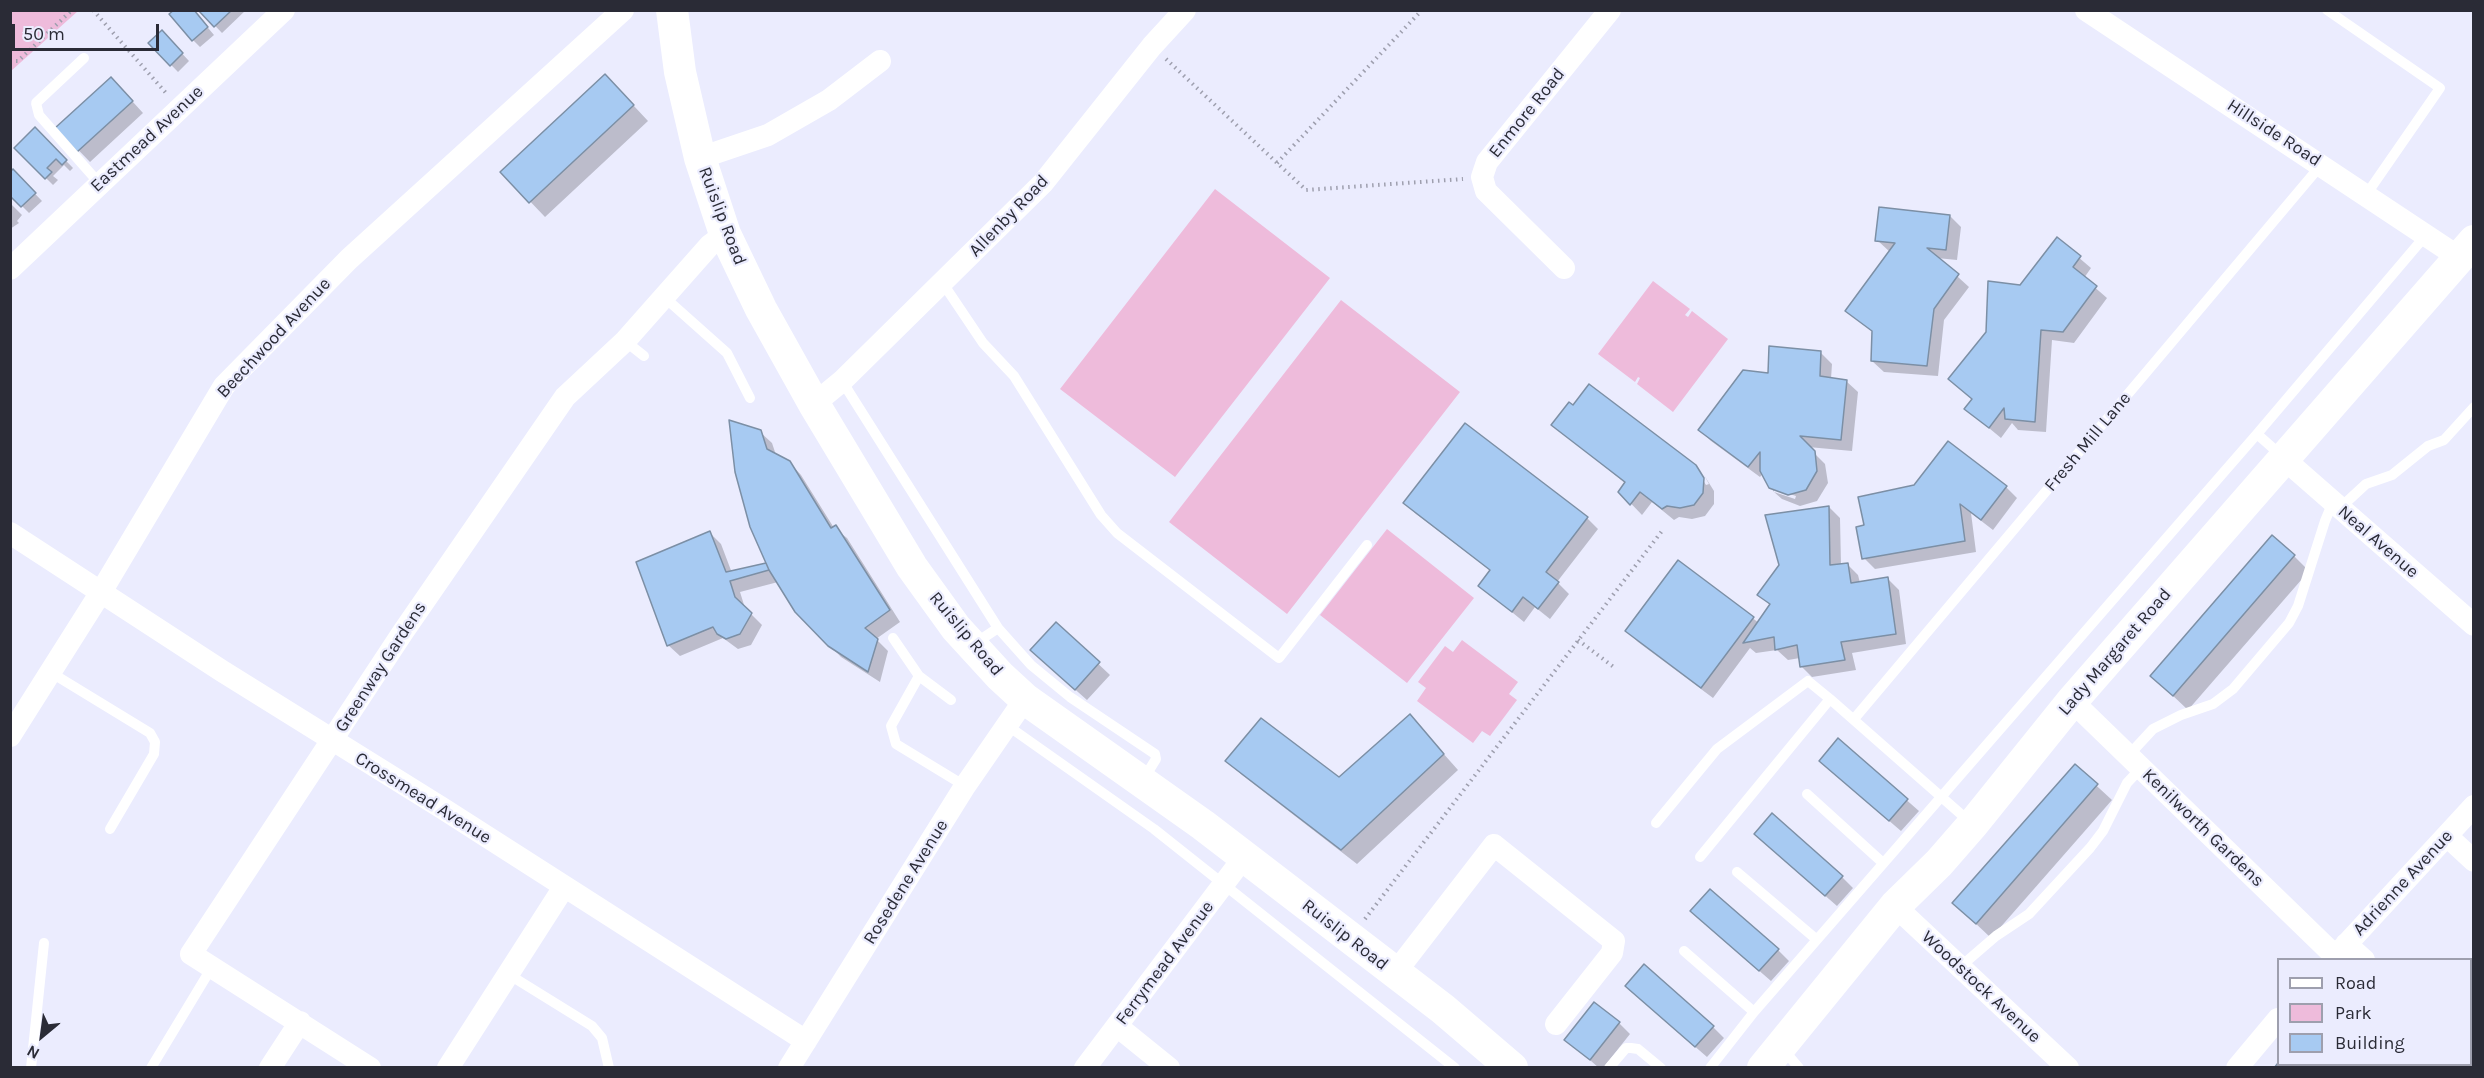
<!DOCTYPE html>
<style>
body{margin:0}
#map{position:relative;width:2484px;height:1078px;overflow:hidden;background:#ebecfe;font-family:Karla,sans-serif}
canvas{display:block}
.frame{position:absolute;inset:0;border:12px solid #2a2b36;pointer-events:none}
.legend{position:absolute;left:2277px;top:958px;width:195px;height:108px;box-sizing:border-box;background:#ebecfe;border:2px solid #9e9fae;margin:0;padding:8px 10px;list-style:none;font-size:18px;color:#2a2b36}
.legend li{display:flex;align-items:center;gap:12px;height:30px}
.legend b{width:30px;border:2px solid #9e9fae}
.north{position:absolute;left:12px;top:1006px;width:60px;height:60px;-webkit-text-stroke:4px #ebecfe;paint-order:stroke;rotate:209deg;font-size:16px;font-weight:700;line-height:24px;text-align:center;color:#2a2b36}
.north::after{content:'';display:block;margin:auto;width:21px;height:27px;background:#2a2b36;clip-path:polygon(50% 0,100% 100%,50% 72%,0 100%)}
.scale{position:absolute;left:12px;top:24px;width:147px;height:27px;box-sizing:border-box;border:3px solid #2a2b36;border-top:0;padding-left:8px;font-size:18px;line-height:21px;white-space:nowrap;color:#2a2b36;-webkit-text-stroke:4px #ebecfe;paint-order:stroke}
</style>
<div id="map">
<canvas width="2484" height="1078"></canvas>
<div class="frame"></div>
<ul class="legend">
<li><b style="height:8px;background:#fff"></b>Road</li>
<li><b style="height:16px;background:#eebbdb"></b>Park</li>
<li><b style="height:16px;background:#a7caf2"></b>Building</li>
</ul>
<div class="north">N</div>
<div class="scale">50 m</div>
</div>
<script>
const context = document.querySelector('canvas').getContext('2d');
context.lineJoin = 'round';
function fillPath(path, color) { context.fillStyle = color; context.fill(path, 'evenodd'); }
const toPath = rows => new Path2D(rows.map(r => 'M' + r).join(''));
function strokePath(path, color, width, dash) { context.strokeStyle = color; context.lineWidth = width; context.lineCap = dash ? 'butt' : 'round'; context.setLineDash(dash || []); context.stroke(path); }
function drawText(font, color, halo, rows, align = 'center') {
  context.font = font + ' Karla,sans-serif'; context.lineWidth = 4.5; context.setLineDash([]); context.textBaseline = 'middle'; context.strokeStyle = halo; context.fillStyle = color; for (const [text, x, y, turn = 0] of rows) {
    context.save(); context.translate(x, y); context.rotate((+turn || 0) * Math.PI / 180); context.textAlign = isNaN(turn) ? turn : align; if (halo) context.strokeText(text, 0, 0); context.fillText(text, 0, 0); context.restore();
  }
}
const green = toPath([
 [11,10,78,10,78,11,11,71],
 [1215,189,1330,278,1175,477,1060,389],
 [1653,281,1690,309,1685,315,1688,317,1692,311,1728,339,1673,412,1637,384,1640,378,1638,377,1635,382,1598,354],
 [1341,300,1460,392,1287,614,1169,522],
 [1387,529,1474,598,1407,683,1320,615],
 [1462,640,1518,682,1509,694,1517,700,1490,736,1482,731,1473,743,1417,701,1426,688,1418,682,1445,646,1453,652]
]);
const shadow = toPath([
 [193,10,214,35,200,47,193,40],
 [200,10,246,10,222,33],
 [162,32,189,61,178,72,150,43],
 [122,90,143,113,90,162,57,128],
 [620,91,648,121,545,217,502,172],
 [35,129,73,168,70,171,64,165,53,176,58,180,53,185,16,148],
 [13,171,42,201,29,213,10,194],
 [10,203,22,215,17,221,19,223,10,229],
 [1950,216,1961,227,1957,260,1937,258,1969,287,1944,320,1938,376,1884,372,1872,361,1874,333,1847,310,1890,252,1877,240],
 [2057,239,2091,268,2084,278,2107,298,2074,343,2052,340,2046,432,2018,430,2012,423,2001,438,1966,409,1973,400,2020,287],
 [1821,353,1832,364,1831,379,1846,381,1858,392,1852,451,1808,447,1825,464,1828,483,1817,501,1800,506,1782,499,1774,492,1795,499,1796,496,1774,489,1774,492,1763,473,1760,477,1711,441,1700,430,1769,375],
 [1553,425,1696,469,1706,485,1709,484,1704,475,1714,491,1714,504,1705,516,1692,519,1679,517,1674,520,1652,502,1642,515,1620,492,1626,484],
 [760,432,772,443,776,455,790,463,801,475,834,528,847,538,900,622,876,639,888,651,880,682,841,657,797,611,778,582,740,592,745,608,762,625,751,645,738,649,723,638,680,656,668,645,710,533,721,544,732,573,768,564],
 [1948,443,2006,487,2017,498,1993,530,1971,513,1976,552,1875,569,1864,558,1866,526,1915,487],
 [1405,503,1587,518,1598,529,1557,582,1569,594,1550,619,1535,607,1524,622,1480,586,1491,571,1416,514],
 [1829,507,1840,518,1841,565,1847,564,1858,575,1860,583,1888,579,1899,590,1906,644,1852,653,1856,670,1812,677,1801,666,1800,658,1788,660,1777,650,1756,653,1750,648,1713,698,1638,642,1627,631,1678,562,1759,623,1771,606,1759,594],
 [2294,556,2309,571,2188,710,2152,676],
 [1056,624,1110,675,1087,700,1043,661],
 [1410,716,1458,770,1357,864,1242,775,1227,761,1339,779],
 [1838,740,1919,811,1901,831,1832,772],
 [2075,766,2112,800,1991,938,1954,903],
 [1767,845,1842,877,1853,888,1837,906],
 [1703,922,1778,950,1789,961,1771,981],
 [1638,997,1713,1027,1724,1038,1707,1057],
 [1619,1023,1630,1034,1603,1068,1599,1068,1566,1039]
]);
const building = toPath([
 [174,10,194,10,208,27,192,41,169,14,174,10],
 [198,10,232,10,214,27,198,10],
 [162,30,183,53,170,66,148,43,162,30],
 [605,74,634,105,529,203,500,172,605,74],
 [111,77,133,101,77,152,55,128,111,77],
 [35,127,67,160,62,165,56,159,47,168,52,172,45,179,14,148,35,127],
 [13,169,36,193,21,207,10,196,10,172,13,169],
 [1879,207,1950,215,1946,250,1927,248,1959,274,1934,309,1927,366,1871,361,1872,331,1845,311,1895,243,1875,241,1879,207],
 [2057,237,2081,256,2073,267,2097,286,2063,332,2041,330,2035,422,2005,419,2004,408,1989,428,1964,409,1972,399,1948,379,1986,332,1988,281,2020,285,2057,237],
 [1769,346,1821,351,1820,376,1847,380,1841,440,1800,436,1815,451,1817,471,1806,490,1788,495,1769,488,1760,471,1760,452,1748,467,1698,430,1743,370,1768,373,1769,346],
 [1589,384,1696,465,1704,478,1703,493,1694,505,1680,508,1667,506,1662,509,1640,492,1630,505,1618,492,1625,482,1551,425,1569,402,1573,405,1589,384],
 [729,420,761,430,767,449,790,461,831,528,836,525,890,610,865,628,878,639,868,672,828,646,795,612,769,570,750,527,735,472,729,420],
 [1465,423,1588,517,1546,572,1559,582,1538,609,1523,597,1512,612,1478,586,1490,570,1403,503,1465,423],
 [1948,441,2007,486,1981,520,1960,504,1965,541,1862,559,1856,527,1864,525,1858,497,1914,485,1948,441],
 [1829,506,1830,565,1848,563,1851,583,1888,577,1896,634,1841,642,1845,660,1800,667,1797,645,1775,650,1774,637,1743,643,1770,604,1757,595,1779,565,1765,515,1829,506],
 [710,531,726,572,766,563,769,570,730,581,735,597,752,613,740,634,726,639,717,634,713,627,667,646,636,562,710,531],
 [2272,535,2295,555,2173,696,2150,676,2272,535],
 [1678,560,1754,617,1701,688,1625,631,1678,560],
 [1056,622,1100,662,1075,690,1030,650,1056,622],
 [1410,714,1444,754,1341,850,1225,761,1261,718,1339,777,1410,714],
 [1838,738,1908,799,1889,821,1819,761,1838,738],
 [2075,764,2098,784,1976,924,1952,903,2075,764],
 [1772,813,1843,876,1825,896,1754,834,1772,813],
 [1710,889,1779,949,1759,971,1690,911,1710,889],
 [1644,964,1714,1026,1695,1047,1625,986,1644,964],
 [1594,1002,1620,1022,1590,1060,1564,1040,1594,1002],
 [2278,1063,2326,1064,2330,1068,2274,1068,2278,1063]
]);
const path = toPath([
 [93,10,166,93],
 [1166,59,1306,190,1463,179],
 [10,61,18,61,72,10],
 [1277,163,1422,10],
 [1578,640,1615,668],
 [1365,919,1662,531],
 [2344,1064,2347,1068]
]);
const lane = toPath([
 [2327,10,2440,88,2366,195],
 [84,58,36,103,39,115,99,183],
 [942,282,983,343,1014,376,1101,515,1117,533,1279,658,1367,545],
 [663,296,727,353,750,398],
 [625,341,644,356],
 [842,381,998,628],
 [2257,434,2283,457],
 [2340,508,2366,484,2392,475,2428,446,2444,440,2474,407],
 [893,638,919,676,891,726,896,744,965,786],
 [974,644,998,628,1031,665,1070,697,1155,754,1156,759,1143,780],
 [50,672,150,733,155,742,154,754,110,829],
 [919,676,951,700],
 [1854,719,2321,165],
 [1008,726,1154,829,1455,1068],
 [2128,756,2153,729,2181,715,2213,704,2233,689,2289,623,2298,606,2325,521,2333,502],
 [1807,794,1883,863],
 [1656,823,1717,749,1808,681,1830,699],
 [1700,857,1830,699,1971,823],
 [1737,872,1816,939],
 [1684,951,1754,1012],
 [1960,967,1996,936,2029,914,2090,848,2103,831,2127,783,2141,768],
 [508,974,592,1026,602,1038,609,1068],
 [1782,1048,1799,1068],
 [31,1068,44,943],
 [151,1068,212,967],
 [1609,1068,1626,1048,1631,1048,1638,1049,1661,1068],
 [1710,1068,1754,1012,2257,434,2426,235]
]);
const street = toPath([
 [2086,10,2460,258],
 [700,158,768,135,829,100,880,61],
 [1564,268,1486,191,1482,177,1487,162,1610,10],
 [10,269,284,10],
 [814,404,842,381,1043,183,1152,46,1185,10],
 [2283,458,2474,625],
 [10,533,222,671,442,808,806,1041],
 [2072,701,2335,956],
 [10,736,101,592,224,386,349,259,623,10],
 [2447,836,2474,861],
 [1895,906,2068,1068],
 [2346,944,2364,960],
 [2332,960,2474,806],
 [1395,973,1494,845,1614,941,1612,953,1556,1024],
 [1117,1026,1169,1068],
 [2470,1033,2474,1030],
 [2470,1058,2474,1061],
 [270,1068,300,1022],
 [370,1068,191,954,403,632,565,397,625,341,710,245,725,234],
 [448,1068,564,887],
 [789,1068,965,786,1025,699],
 [1085,1068,1244,857],
 [2237,1068,2278,1019]
]);
const secondary = toPath([
 [672,10,680,72,700,158,725,234,761,309,814,404,912,567,956,628,1000,676,1025,699,1203,825,1443,1009,1512,1068],
 [1763,1068,1895,906,1939,863,1973,824,2072,701,2474,241]
]);
const streetNames = [
 ["Enmore Road",1527,113,-51],
 ["Hillside Road",2274,133,33],
 ["Eastmead Avenue",147,139,-43],
 ["Ruislip Road",722,216,69],
 ["Allenby Road",1009,216,-46],
 ["Beechwood Avenue",274,338,-47],
 ["Fresh Mill Lane",2088,442,-50],
 ["Neal Avenue",2378,542,41],
 ["Ruislip Road",966,634,50],
 ["Lady Margaret Road",2115,652,-49],
 ["Greenway Gardens",381,667,-57],
 ["Crossmead Avenue",423,798,32],
 ["Kenilworth Gardens",2203,828,44],
 ["Rosedene Avenue",906,882,-58],
 ["Adrienne Avenue",2403,883,-47],
 ["Ruislip Road",1345,935,38],
 ["Ferrymead Avenue",1165,963,-53],
 ["Woodstock Avenue",1981,987,43]
];
fillPath(green, '#eebbdb');
fillPath(shadow, '#0003');
fillPath(building, '#a7caf2');
strokePath(building, '#7c8fa5', 1.5);
strokePath(path, '#9e9fae', 4, [1.5, 4.5]);
strokePath(lane, '#fff', 10);
strokePath(street, '#fff', 22);
strokePath(secondary, '#fff', 32);
drawText('18px', '#2a2b36', '#ebecfe', streetNames);
</script>
